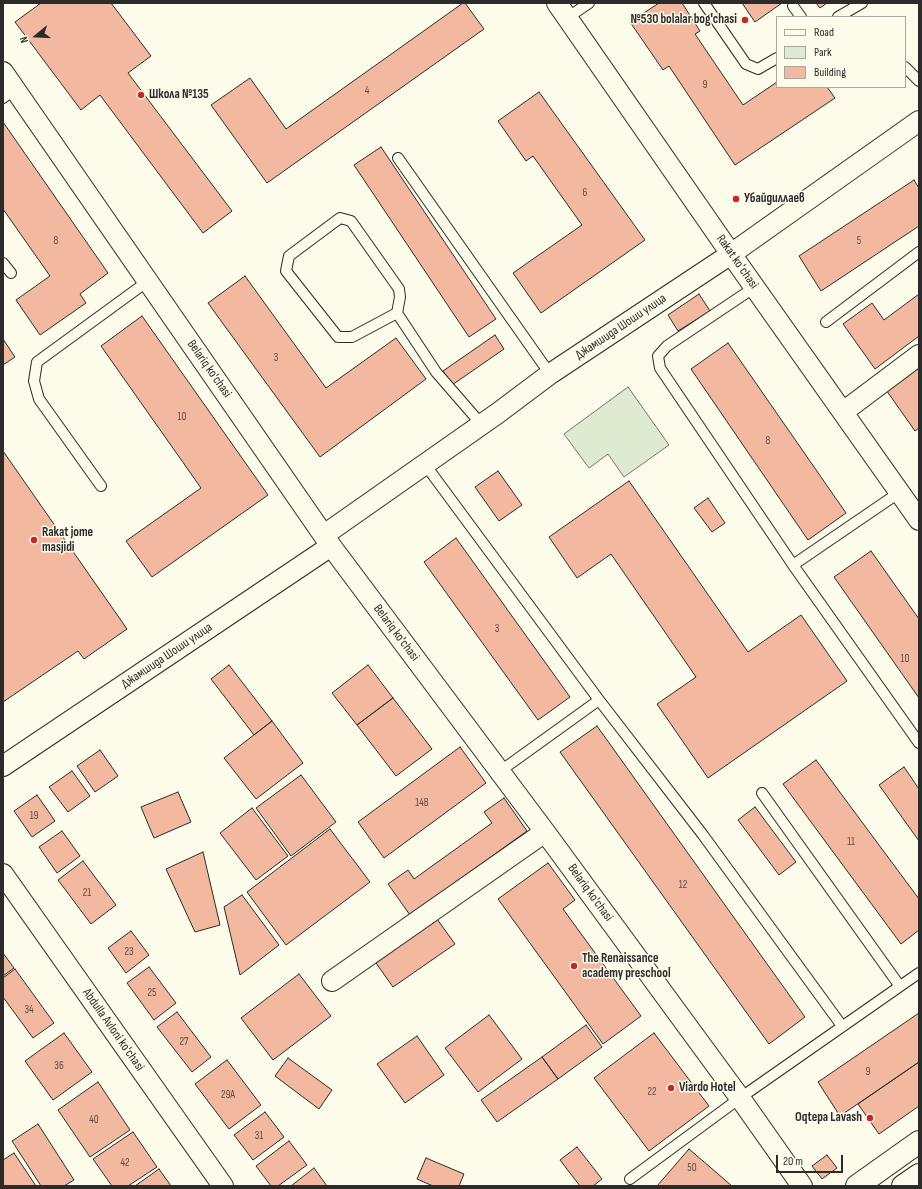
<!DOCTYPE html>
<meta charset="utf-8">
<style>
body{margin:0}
#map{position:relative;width:922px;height:1189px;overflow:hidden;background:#fdfbea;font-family:"Sofia Sans Condensed",sans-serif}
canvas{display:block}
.frame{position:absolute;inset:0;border:4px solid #2b2b2b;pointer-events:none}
.legend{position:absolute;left:776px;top:16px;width:130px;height:72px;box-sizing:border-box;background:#fdfbea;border:1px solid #a9a89e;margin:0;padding:5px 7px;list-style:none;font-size:12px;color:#2b2b2b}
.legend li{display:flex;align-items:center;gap:8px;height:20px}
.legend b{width:20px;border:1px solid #a9a89e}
.north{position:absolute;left:16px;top:16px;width:40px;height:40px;-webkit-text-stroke:3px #fdfbea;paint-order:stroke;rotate:252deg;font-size:11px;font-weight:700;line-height:16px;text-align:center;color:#2b2b2b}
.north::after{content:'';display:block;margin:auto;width:14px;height:18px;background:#2b2b2b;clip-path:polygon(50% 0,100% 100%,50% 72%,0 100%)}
.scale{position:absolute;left:776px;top:1155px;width:67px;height:18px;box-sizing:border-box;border:2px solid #2b2b2b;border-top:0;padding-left:5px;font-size:12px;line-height:14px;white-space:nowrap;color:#2b2b2b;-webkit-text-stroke:3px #fdfbea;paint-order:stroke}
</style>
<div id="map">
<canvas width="922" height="1189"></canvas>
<div class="frame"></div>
<ul class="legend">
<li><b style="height:5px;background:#fdfbea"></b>Road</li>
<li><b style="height:11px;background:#deebd1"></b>Park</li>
<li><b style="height:11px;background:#f2b8a0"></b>Building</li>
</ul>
<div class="north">N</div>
<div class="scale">20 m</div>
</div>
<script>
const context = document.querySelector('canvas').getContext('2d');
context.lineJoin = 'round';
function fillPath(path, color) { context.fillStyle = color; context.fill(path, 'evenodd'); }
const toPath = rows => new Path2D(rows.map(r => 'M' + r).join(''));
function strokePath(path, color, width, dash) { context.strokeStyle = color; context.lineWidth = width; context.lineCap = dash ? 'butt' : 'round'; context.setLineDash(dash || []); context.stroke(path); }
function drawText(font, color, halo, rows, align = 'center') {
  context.font = font + ' "Sofia Sans Condensed",sans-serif'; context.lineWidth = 3; context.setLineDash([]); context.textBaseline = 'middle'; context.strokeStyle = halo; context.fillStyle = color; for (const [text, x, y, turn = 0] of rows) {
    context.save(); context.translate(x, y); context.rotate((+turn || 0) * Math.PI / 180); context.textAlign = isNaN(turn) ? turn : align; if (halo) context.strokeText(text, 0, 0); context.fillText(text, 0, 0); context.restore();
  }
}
const green = toPath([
 [628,387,669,445,624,477,608,454,589,468,564,434,628,387]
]);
const building = toPath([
 [41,3,111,3,151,56,128,73,232,211,203,233,100,95,81,110,15,22,41,3],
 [463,3,465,3,484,29,267,183,211,105,250,78,286,129,463,3],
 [659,3,682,3,700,31,695,34,743,105,777,82,777,87,827,87,835,98,735,165,669,66,663,70,630,22,659,3],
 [742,3,782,3,755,22,742,3],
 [816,3,827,3,820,8,816,3],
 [539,92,645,240,541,313,513,273,582,225,533,156,526,161,498,121,539,92],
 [3,122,108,273,80,294,86,303,40,335,16,300,50,276,3,209,3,122],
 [381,147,496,319,469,337,354,165,381,147],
 [914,180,919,188,919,226,821,291,799,256,914,180],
 [245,276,326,388,396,338,426,379,320,457,208,303,245,276],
 [699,294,710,311,678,331,668,315,699,294],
 [919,294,919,336,875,369,843,324,872,303,884,320,919,294],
 [142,316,268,495,152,577,126,541,201,488,101,346,142,316],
 [495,335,504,349,452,385,443,371,495,335],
 [3,339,15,357,3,365,3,339],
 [728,343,846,513,808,540,691,369,728,343],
 [919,363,919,428,915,431,884,387,919,363],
 [3,451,127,629,84,659,78,651,3,702,3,451],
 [498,471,522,505,499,521,475,487,498,471],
 [629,481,748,652,801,615,847,681,708,778,657,704,696,677,611,554,577,578,549,537,629,481],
 [708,498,725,523,712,532,694,508,708,498],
 [456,538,570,697,538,720,424,562,456,538],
 [871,551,919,619,919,698,834,577,871,551],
 [229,665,272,721,254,735,211,679,229,665],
 [368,665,393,698,357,725,332,693,368,665],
 [393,698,432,749,396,776,357,725,393,698],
 [272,721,303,763,256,799,224,758,272,721],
 [597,726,805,1017,769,1044,560,752,597,726],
 [460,747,486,783,384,858,358,822,460,747],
 [100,750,118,776,95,792,77,766,100,750],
 [816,760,919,899,919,930,901,944,783,784,816,760],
 [904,767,919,789,919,841,879,785,904,767],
 [72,771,90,796,68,812,49,787,72,771],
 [301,775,336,822,291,856,256,808,301,775],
 [178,792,191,822,154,838,141,807,178,792],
 [37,795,55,821,32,837,14,811,37,795],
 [504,798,527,831,410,915,388,884,408,870,414,879,492,823,484,812,504,798],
 [755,807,796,862,779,875,738,820,755,807],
 [252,808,288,856,256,880,220,833,252,808],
 [330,829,370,882,286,945,247,892,330,829],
 [62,831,80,856,57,873,39,847,62,831],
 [203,852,220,925,195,932,166,869,203,852],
 [83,861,116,905,91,924,58,880,83,861],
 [548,863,575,900,563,909,641,1016,603,1044,498,899,548,863],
 [242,895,279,945,240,975,224,907,242,895],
 [437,919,455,944,393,987,376,963,437,919],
 [131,931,149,955,126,973,108,948,131,931],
 [3,953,14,968,3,976,3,953],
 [149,967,176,1003,154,1020,127,983,149,967],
 [15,969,54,1023,33,1038,3,997,3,978,15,969],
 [299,974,331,1016,273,1060,241,1018,299,974],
 [177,1012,211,1057,192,1072,157,1027,177,1012],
 [919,1013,919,1062,840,1116,818,1082,919,1013],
 [489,1015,522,1059,478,1092,445,1048,489,1015],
 [586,1025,602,1047,558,1079,542,1057,586,1025],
 [64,1033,92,1072,53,1100,25,1061,64,1033],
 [654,1033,709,1106,649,1151,594,1078,654,1033],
 [417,1036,444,1075,405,1103,377,1064,417,1036],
 [542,1057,558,1079,497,1122,481,1100,542,1057],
 [288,1058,332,1090,319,1109,275,1076,288,1058],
 [227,1060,261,1105,229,1129,195,1084,227,1060],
 [919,1062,919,1106,879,1134,858,1104,919,1062],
 [98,1082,130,1130,90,1157,58,1110,98,1082],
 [265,1112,284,1137,253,1160,234,1135,265,1112],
 [38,1124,74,1180,64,1186,41,1186,12,1141,38,1124],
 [133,1132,157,1167,128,1186,112,1186,93,1159,133,1132],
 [289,1141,307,1165,278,1186,271,1186,256,1166,289,1141],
 [577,1147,602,1179,593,1186,580,1186,560,1160,577,1147],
 [689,1149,732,1186,657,1186,689,1149],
 [14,1153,36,1186,3,1186,3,1160,14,1153],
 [827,1155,837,1168,822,1179,812,1166,827,1155],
 [426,1158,464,1174,459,1186,433,1186,417,1179,426,1158],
 [314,1168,327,1186,291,1186,314,1168],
 [159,1169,171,1186,135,1186,159,1169]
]);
const lane = toPath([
 [704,3,746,64,758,69,777,58],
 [793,6,801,17],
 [838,17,862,3],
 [567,18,589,3],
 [905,67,919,81],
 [3,98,15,89],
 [398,158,550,374],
 [3,263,11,273],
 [755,287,667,346,658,356,660,368,793,565,919,743],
 [397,313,352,337,338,337,286,271,289,256,340,218,351,221,399,289,400,297,397,313,436,372,482,425],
 [826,322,919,252],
 [424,463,599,700,703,835,842,1026],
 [101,486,39,399,34,381,37,362,148,281],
 [793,565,900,492],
 [499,772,599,700],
 [762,793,899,985],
 [630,1179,740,1098,919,973]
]);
const street = toPath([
 [557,3,731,254,919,520],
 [3,72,331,546,545,832,740,1098,802,1186],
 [843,412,919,355],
 [324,535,498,413,550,374,731,254,919,121],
 [3,766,331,546],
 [3,874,223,1186],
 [332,981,545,832]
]);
const secondary = toPath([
 [857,1186,919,1142],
 [903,1186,919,1175]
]);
const markers = [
 [745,20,4,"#c62828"],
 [141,95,4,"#c62828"],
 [736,199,4,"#c62828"],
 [34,540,4,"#c62828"],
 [574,966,4,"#c62828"],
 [671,1088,4,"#c62828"],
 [870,1118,4,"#c62828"]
];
const numberNames = [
 ["9",705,85],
 ["4",367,91],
 ["6",585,193],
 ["8",56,241],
 ["5",859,241],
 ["3",276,358],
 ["10",182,417],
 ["8",768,441],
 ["3",497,629],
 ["10",905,659],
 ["14B",422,803],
 ["19",34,816],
 ["11",851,842],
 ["12",683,885],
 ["21",87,893],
 ["23",129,952],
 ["25",152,993],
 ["34",29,1010],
 ["27",184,1042],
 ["36",59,1066],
 ["9",868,1072],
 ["22",652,1092],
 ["29A",228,1095],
 ["40",94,1120],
 ["31",259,1136],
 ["42",125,1163],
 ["50",692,1168]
];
const poiNames = [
 ["№530 bolalar bog'chasi",737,20,"right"],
 ["Школа №135",149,95],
 ["Убайдиллаев",744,199],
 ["Rakat jome",42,533],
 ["masjidi",42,548],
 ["The Renaissance",582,959],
 ["academy preschool",582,974],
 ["Viardo Hotel",679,1088],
 ["Oqtepa Lavash",862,1118,"right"]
];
const streetNames = [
 ["Rakat koʻchasi",737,262,55],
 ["Джамшида Шоши улица",621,327,-34],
 ["Belariq ko'chasi",209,369,55],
 ["Belariq ko'chasi",396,633,53],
 ["Джамшида Шоши улица",167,656,-34],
 ["Belariq ko'chasi",590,893,54],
 ["Abdulla Avloni ko'chasi",113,1030,55]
];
fillPath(green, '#deebd1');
strokePath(green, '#74746e', 1);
fillPath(building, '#f2b8a0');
strokePath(building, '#2b2b2b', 1);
strokePath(lane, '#2b2b2b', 12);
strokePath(street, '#2b2b2b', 22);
strokePath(secondary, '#2b2b2b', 24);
strokePath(lane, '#fdfbea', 10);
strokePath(street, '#fdfbea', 20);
strokePath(secondary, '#fdfbea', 22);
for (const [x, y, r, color] of markers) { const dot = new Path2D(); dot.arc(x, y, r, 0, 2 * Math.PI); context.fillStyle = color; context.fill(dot); strokePath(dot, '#fdfbea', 1.5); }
drawText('11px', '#5d4e48', null, numberNames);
drawText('bold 13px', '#2b2b2b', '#fdfbea', poiNames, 'left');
drawText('13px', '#2b2b2b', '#fdfbea', streetNames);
</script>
